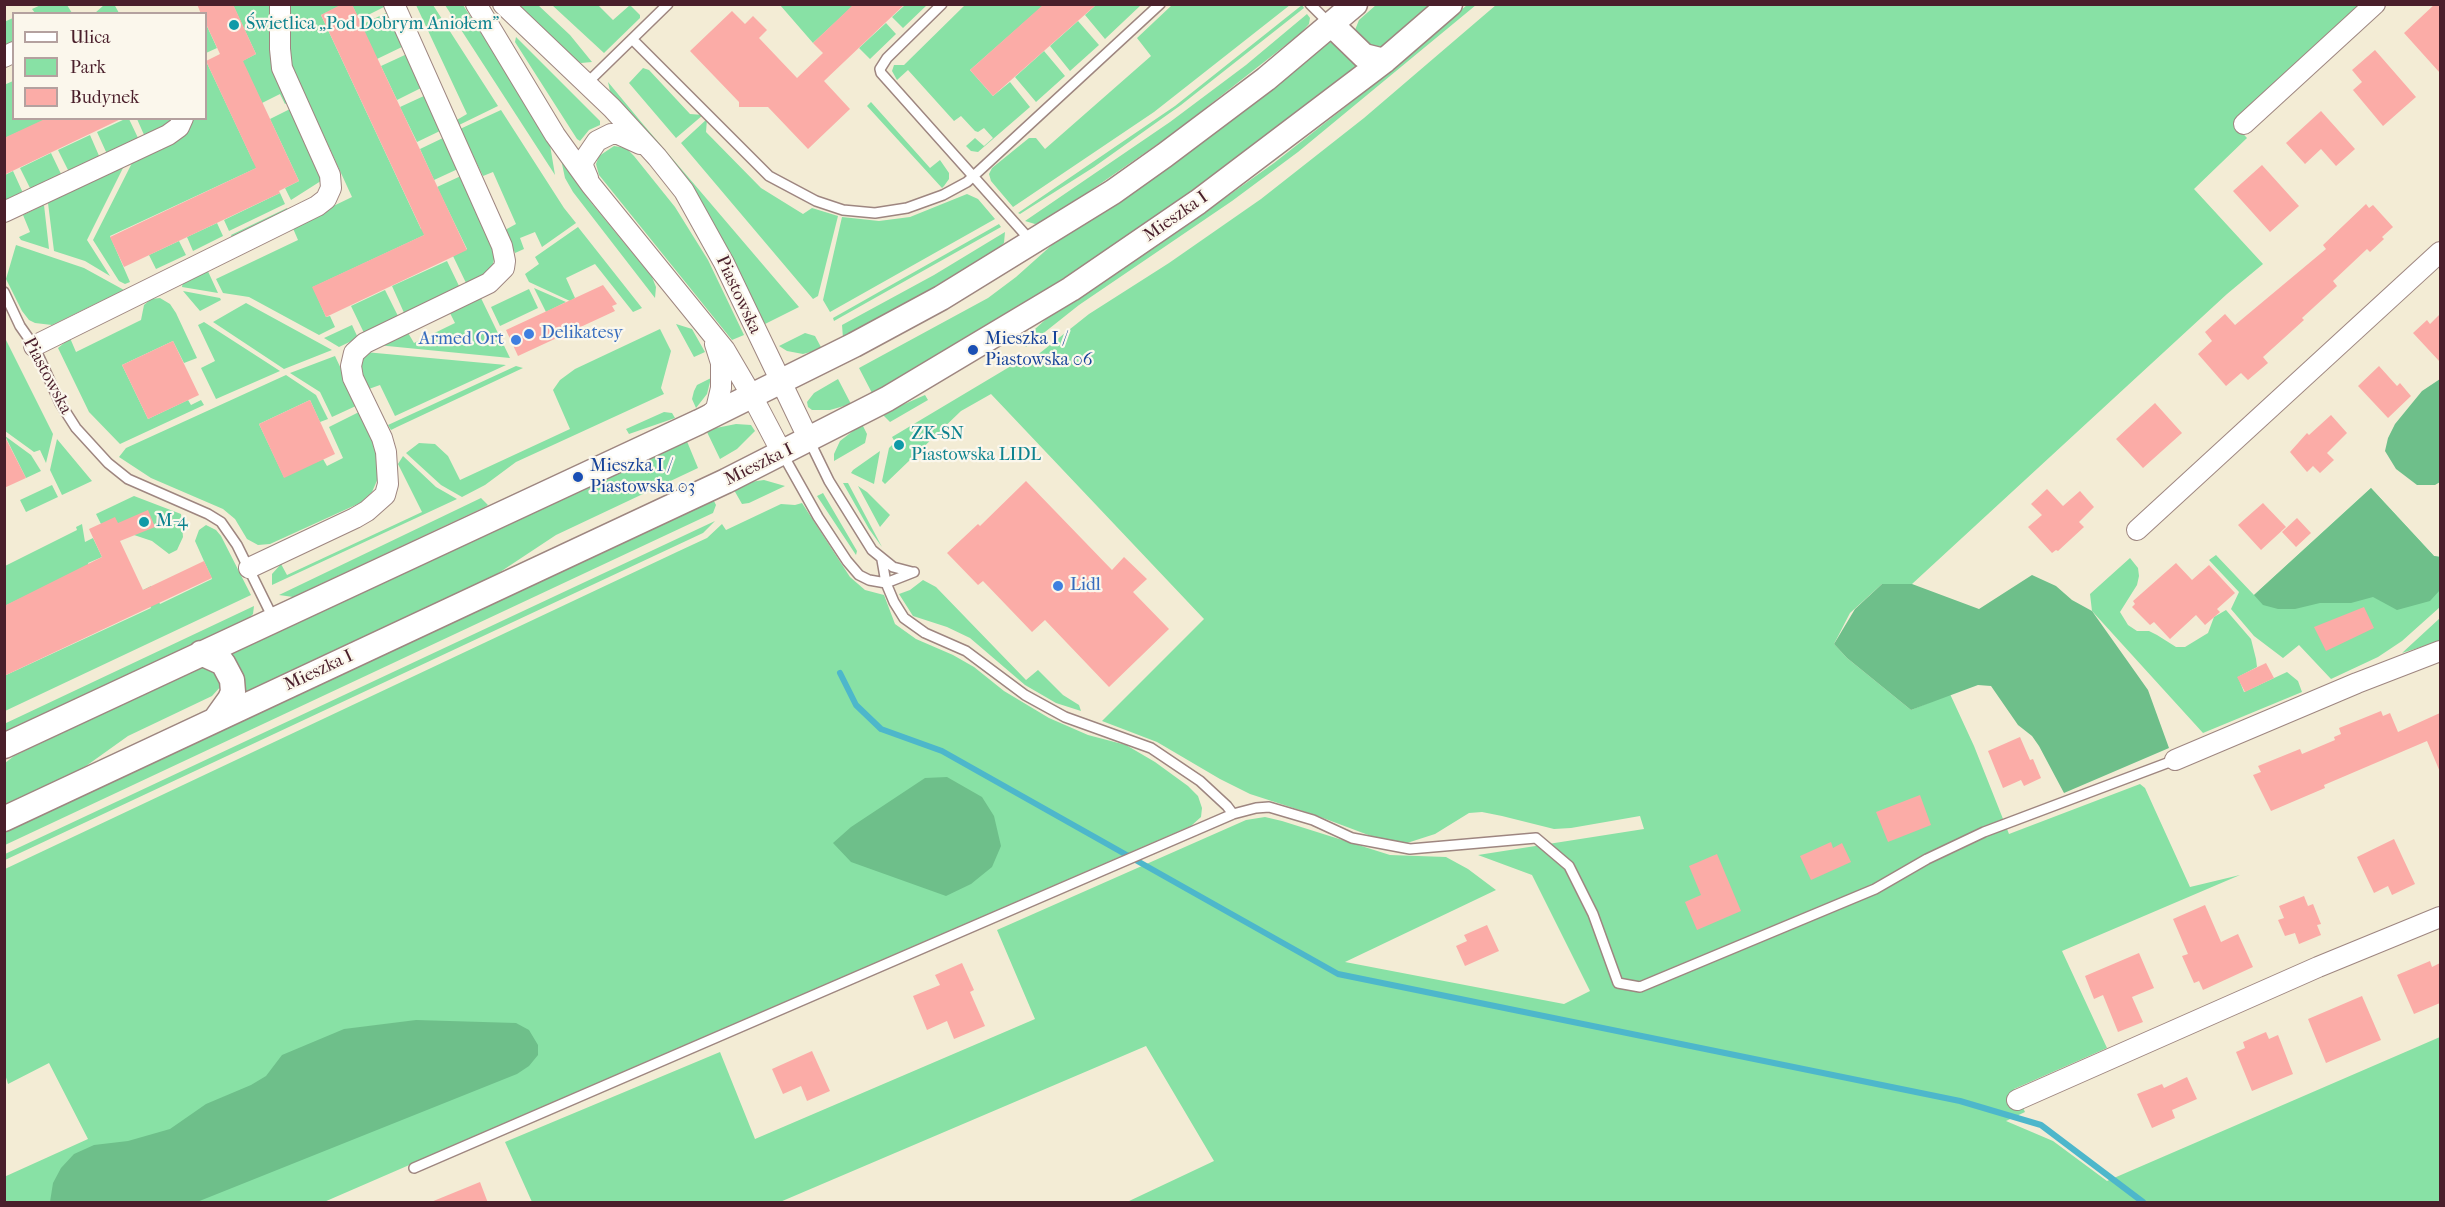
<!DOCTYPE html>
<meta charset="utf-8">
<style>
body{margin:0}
#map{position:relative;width:2445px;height:1207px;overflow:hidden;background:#f3ecd5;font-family:"IM FELL French Canon",serif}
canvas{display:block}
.frame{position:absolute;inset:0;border:6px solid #4a1f2b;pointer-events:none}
.legend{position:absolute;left:12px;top:12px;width:195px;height:108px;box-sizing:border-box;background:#fbf7ec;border:2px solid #b4a19f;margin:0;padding:8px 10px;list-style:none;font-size:18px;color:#4a1f2b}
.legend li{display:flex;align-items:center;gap:12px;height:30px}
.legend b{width:30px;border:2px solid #b4a19f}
</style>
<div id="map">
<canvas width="2445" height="1207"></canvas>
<div class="frame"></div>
<ul class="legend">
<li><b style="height:8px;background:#fff"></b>Ulica</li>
<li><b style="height:16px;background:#88e1a5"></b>Park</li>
<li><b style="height:16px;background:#fbaca7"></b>Budynek</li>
</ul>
</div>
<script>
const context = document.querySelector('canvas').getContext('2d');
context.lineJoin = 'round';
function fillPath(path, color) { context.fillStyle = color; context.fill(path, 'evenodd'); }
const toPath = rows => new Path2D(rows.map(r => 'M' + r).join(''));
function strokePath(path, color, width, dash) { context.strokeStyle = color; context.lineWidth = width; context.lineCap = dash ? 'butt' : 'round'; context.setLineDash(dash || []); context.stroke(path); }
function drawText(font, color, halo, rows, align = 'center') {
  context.font = font + ' "IM FELL French Canon",serif'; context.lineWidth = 4.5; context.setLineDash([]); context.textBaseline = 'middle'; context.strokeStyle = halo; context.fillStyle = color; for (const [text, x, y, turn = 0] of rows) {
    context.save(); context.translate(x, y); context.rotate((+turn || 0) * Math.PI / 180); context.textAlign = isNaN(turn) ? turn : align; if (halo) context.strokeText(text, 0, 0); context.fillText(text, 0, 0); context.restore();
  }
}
const green = toPath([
 [43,4,67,5,72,13,35,13,32,9],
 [114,4,119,13,95,13,104,5],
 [1097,4,1141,4,1141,5,1105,39,1085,15],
 [233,5,273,5,289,102,285,104,280,94,262,103,245,67,234,65,256,54],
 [289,5,342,5,321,15,421,229,433,231,313,287,326,317,330,316,335,327,319,335,249,297,223,293,216,279,298,240,292,226,352,197,290,62],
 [352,5,385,5,386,6,364,17,363,14,358,17],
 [416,5,433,5,498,106,457,126,455,121,467,114],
 [445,5,463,5,517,89,549,139,555,175],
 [518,5,538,5,570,35,592,62,581,63,576,61],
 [552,5,598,5,613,20,630,5,640,15,640,18,604,53],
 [780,5,854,5,813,43],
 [905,5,927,5,903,28,892,17],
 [965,5,1044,5,970,70,993,96,1010,82,1030,107,978,152,971,151,966,146,975,138,984,146,993,138,984,128,978,132,975,131,961,116,954,121,908,70,897,80,892,71,894,65,904,65],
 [1172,5,1290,5,1154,112,1013,207,991,181,989,174,992,168,1029,138,1036,138,1045,149,1151,56,1137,38],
 [1302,5,1304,8,1181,105,1094,167,1020,214,1018,213,1175,106],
 [1376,5,1431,5,1382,46,1374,47,1358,38,1355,30,1359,20],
 [1467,5,1476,5,1298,152,1232,201,1079,305,1026,347,1022,341,1046,319,1176,233,1274,163,1367,90],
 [1496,5,2365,5,2235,125,2247,138,2194,189,2263,264,2227,294,1912,584,1882,584,1850,613,1834,644,1847,658,1911,710,1950,694,1974,746,2009,834,2140,784,2145,788,2190,887,2240,875,2062,951,2107,1048,2014,1089,2025,1112,2006,1121,2053,1141,2107,1181,2440,1037,2440,1202,1127,1202,1214,1161,1146,1046,780,1202,532,1202,505,1142,720,1052,755,1139,1035,1019,997,930,1246,820,1265,817,1282,821,1390,855,1446,857,1468,869,1496,890,1345,962,1564,1004,1590,991,1532,875,1478,855,1644,829,1640,816,1571,828,1554,829,1502,816,1482,812,1469,813,1435,834,1407,843,1371,836,1315,815,1250,794,1220,779,1157,742,1102,721,1204,619,991,394,961,411,885,484,882,481,889,448,895,442,892,437,1016,363,1021,368,1089,314,1169,263,1261,199,1364,118],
 [388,12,404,46,377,59,361,25],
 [1307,14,1310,18,1309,24,1301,33,1175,132,1045,222,1035,224,1025,221,1170,122,1246,65],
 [13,18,13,44,4,49,4,22],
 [1078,21,1099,45,1070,71,1050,46],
 [886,23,896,34,870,59,859,48],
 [206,24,217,48,206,53],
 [516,37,600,121,600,125,589,130,580,141,577,139,515,42],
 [1329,42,1334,43,1357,67,1223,171,1056,285,997,322,872,393,859,368,988,298,1016,277,1053,244,1181,158],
 [1044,51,1065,76,1036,102,1015,77],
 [407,54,423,87,397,100,381,66],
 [206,61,253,161,265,164,110,236,130,282,125,284,119,281,93,240,132,163,192,119,206,118],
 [643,68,649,70,690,114,703,115,676,138,629,83],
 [13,81,14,118,47,119,5,138,4,85],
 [608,82,642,123,799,307,765,324,731,255,697,198,611,96],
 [426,95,442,130,417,142,400,107],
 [871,102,930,168,940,160,949,173,949,179,944,186,942,188,867,106],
 [292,108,324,179,291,200,285,188,299,181,270,119],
 [501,110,564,208,576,223,542,247,535,232,520,238,524,249,515,253,505,230,516,224,493,172,483,176,460,129],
 [125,119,129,119,139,140,107,154,97,132],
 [137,119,173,119,169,124,145,137],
 [707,119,706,132,761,188,803,214,812,208,838,216,818,296,813,299,681,143],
 [90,135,100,158,69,172,58,150],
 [445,137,460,168,434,180,420,149],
 [614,146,626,148,634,156,675,207,708,260,744,335,732,340,599,175,596,164,599,156],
 [51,153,62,176,31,190,20,168],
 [561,159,589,200,652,277,656,287,655,298,573,192,565,178],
 [124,166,87,240,110,276,85,261,54,251,48,203],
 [13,171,23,193,5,202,5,175],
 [463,175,495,255,492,268,488,273,467,285,453,256,467,249,437,187],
 [280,193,285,204,229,231,224,220],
 [967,194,978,199,995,219,830,312,823,300,842,217,879,221,910,217],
 [44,205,49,249,21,240,19,237,30,232,23,215],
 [287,208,289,211,233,239,231,235],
 [217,223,223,236,193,251,187,237],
 [999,224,1001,227,834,321,833,318],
 [578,227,642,308,633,312,595,264,566,278,575,298,570,301,529,282,525,274,539,264,535,257],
 [1005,232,1004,243,991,255,843,338,842,325,934,275],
 [179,241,186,255,156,269,149,255],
 [16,245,84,268,124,290,52,325,35,323,29,320,22,311,6,279],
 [447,261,460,288,405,315,392,286],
 [206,267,218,293,182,287,183,282],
 [534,288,566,302,546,312],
 [529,289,538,308,500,326,491,307],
 [385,290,399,318,365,335,351,306],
 [183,291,220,298,221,300,200,311],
 [480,296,510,358,377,345,407,331,414,343,455,323,449,311],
 [160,298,170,304,176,313,197,358,184,363,173,341,122,365,148,419,188,400,191,405,201,400,204,405,120,444,89,412,58,348,70,338,76,352,141,320,144,305,151,299],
 [246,303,332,350,284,369,213,322],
 [204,322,280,371,216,399,201,368,215,361,198,325],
 [676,324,692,329,705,352,694,357],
 [352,325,358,338,339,347,324,338],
 [660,329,671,351,661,388,664,394,516,462,485,485,462,497,441,485,406,453,419,443,435,444,448,456,460,480,570,429,553,390,560,380,575,369],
 [805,333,815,336,822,349,803,354,787,351,779,346],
 [6,340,53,434,46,463,40,450,34,452,5,431],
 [365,352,506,365,395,416,380,385,366,390,359,376,361,357],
 [335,356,358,405,332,417,320,392,290,373],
 [516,366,523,368,397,427,391,430,388,425],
 [286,375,316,395,328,419,320,422,310,400,259,424,284,477,323,459,327,466,343,458,329,427,361,411,375,441,379,476,372,492,360,503,270,544,258,545,247,539,235,519,223,509,151,478,119,457,126,448],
 [711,378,707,394,696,408,692,399,694,391,697,385],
 [838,379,851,404,830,410,812,410,808,407,807,402,814,393],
 [925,395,928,400,890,422,882,414],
 [664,412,672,413,675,418,629,434,626,429],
 [736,424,751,425,755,431,737,449,720,459,706,430],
 [862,424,867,434,865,443,834,461,834,454,840,441],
 [5,436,31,455,41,471,26,478],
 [57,439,92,481,62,495,50,470],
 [686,439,698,468,556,535,494,576,241,694,226,655],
 [880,451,874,484,851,473,853,470],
 [403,456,436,487,457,499,272,585,272,574,281,564,287,575,422,512,398,464],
 [764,480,785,486,749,503,742,504,734,490,750,482],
 [843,483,848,483,882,547,869,529],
 [52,485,58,497,26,512,20,500],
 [858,486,867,492,890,515,880,527],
 [2371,488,2434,556,2440,557,2440,607,2402,641,2378,657,2331,679,2299,645,2283,658,2254,636,2231,609,2239,592,2209,560,2216,555,2254,595],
 [823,493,857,551,856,555,817,496],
 [134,496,181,514,183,537,177,550,169,554,152,541,101,524,96,514],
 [481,498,488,505,485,507,293,597,279,595],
 [713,499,716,505,713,513,5,845,5,831],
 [802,503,850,577,865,590,884,595,895,624,916,639,953,655,974,667,1004,691,1049,718,1088,735,1126,745,1155,762,1188,786,1198,796,1202,808,1201,817,1191,826,324,1202,5,1202,4,1177,88,1139,49,1063,8,1084,5,1074,5,869,679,551,707,538,722,524,726,530,781,504,795,505],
 [715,521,703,533,5,860,5,854],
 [82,524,85,542,93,538,102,557,88,563,89,566,5,606,5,566,77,530,76,527],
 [206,525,216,530,221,536,251,595,5,711,4,676,151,608,143,590,151,586,160,604,212,579,195,541,199,530],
 [2130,558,2138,568,2139,576,2137,585,2120,612,2128,625,2137,631,2149,631,2157,635,2176,647,2185,647,2208,633,2214,617,2226,610,2251,639,2256,659,2257,667,2238,677,2244,692,2287,672,2298,681,2302,692,2203,733,2092,611,2090,594],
 [923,580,936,587,1026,680,1038,670,1063,695,1079,705,1081,711,1056,703,1025,685,970,638,947,627,913,616,899,594,910,590],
 [254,606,253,614,248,619,5,734,4,724],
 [2440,618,2440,641,2402,653],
 [202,666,213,667,222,685,212,696,128,736,79,771,5,806,5,763,14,756]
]);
const forest = toPath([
 [2440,379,2440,482,2435,485,2417,485,2396,469,2385,451,2388,438,2395,424,2422,391],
 [2371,488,2434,556,2440,557,2440,590,2430,601,2397,610,2373,597,2351,603,2320,603,2295,609,2278,609,2263,605,2254,595],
 [2032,575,2056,586,2072,600,2092,611,2148,690,2169,748,2064,793,2039,746,2032,736,2018,725,1991,686,1978,685,1911,710,1847,658,1834,644,1855,609,1882,584,1912,584,1979,609],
 [947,777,982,797,994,816,1001,846,992,867,971,884,946,896,851,862,833,843,851,827,925,778],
 [416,1020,516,1023,529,1030,538,1045,538,1055,529,1066,517,1074,197,1202,50,1202,53,1183,61,1168,74,1154,94,1145,128,1141,170,1129,206,1104,251,1085,266,1076,282,1055,344,1029]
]);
const stream = toPath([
 [840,673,856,705,881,729,942,751,1338,974,1960,1101,2041,1125,2143,1202]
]);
const building = toPath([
 [197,4,233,4,256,54,243,61,299,181,279,191,280,193,124,267,110,237,256,168,206,61,220,54,206,24,206,14,201,14],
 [342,4,352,4,467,250,326,317,312,287,424,235,321,15],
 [854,4,905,4,824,81,850,109,808,149,768,107,739,107,739,102,690,51,732,11,745,24,753,16,767,30,759,38,797,78,823,53,813,43],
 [1044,4,1097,4,993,96,970,70],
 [2435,4,2440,4,2440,73,2404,33],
 [2375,50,2416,97,2383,126,2353,90,2362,82,2352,70],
 [2321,111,2355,149,2336,166,2321,149,2305,164,2286,143],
 [47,118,123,118,4,175,4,138],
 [2262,165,2299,206,2270,232,2233,191],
 [2366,204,2369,208,2373,205,2393,227,2382,237,2384,239,2370,252,2367,249,2333,281,2337,286,2302,318,2304,320,2263,357,2268,363,2248,380,2241,373,2226,386,2198,354,2212,341,2205,332,2225,314,2235,325,2326,249,2323,245],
 [603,285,617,304,612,306,615,311,518,356,506,330],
 [2440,314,2440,362,2413,333,2427,320,2430,324],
 [173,341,199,395,148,419,122,365],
 [2379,366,2397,386,2400,383,2411,396,2388,418,2358,386],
 [310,400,335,454,284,478,259,424],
 [2155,403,2182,433,2143,468,2116,439],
 [2331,415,2347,433,2327,453,2334,460,2320,473,2313,466,2307,472,2290,452,2307,433,2309,435],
 [4,435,26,478,4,488],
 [1026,481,1112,570,1124,557,1147,579,1133,592,1169,629,1109,687,1045,620,1032,632,983,581,978,585,947,553,978,524,980,526],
 [2047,489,2063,506,2080,491,2094,507,2079,522,2084,527,2058,551,2056,550,2052,553,2028,527,2042,515,2031,504],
 [2263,503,2286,527,2261,550,2238,525],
 [148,510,155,527,120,541,143,590,204,561,212,578,4,676,4,606,102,557,89,529,115,517,118,523],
 [2297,518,2311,533,2296,547,2282,532],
 [2176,563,2192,580,2209,565,2235,593,2217,609,2220,612,2205,625,2196,615,2170,639,2154,622,2150,625,2132,607,2135,604,2133,601],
 [2364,607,2374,628,2326,651,2314,627],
 [2266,663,2274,678,2245,692,2237,677],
 [2381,711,2383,716,2390,713,2398,732,2440,713,2440,772,2427,741,2324,785,2325,788,2271,811,2253,775,2261,772,2258,766,2300,749,2302,754,2335,740,2334,737,2341,734,2339,728],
 [2020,737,2030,760,2033,759,2041,778,2024,786,2021,780,2003,788,1988,751],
 [1920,795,1931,825,1888,842,1876,812],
 [2394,839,2415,884,2392,895,2388,886,2374,893,2357,857],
 [1831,842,1833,848,1842,843,1851,862,1811,880,1800,856],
 [1717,854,1741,911,1697,930,1685,902,1701,895,1689,866],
 [2304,896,2308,906,2313,904,2321,924,2317,925,2321,935,2299,944,2295,933,2285,936,2278,920,2284,918,2279,906],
 [2205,905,2221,942,2238,934,2253,967,2203,990,2199,981,2194,983,2182,956,2188,954,2173,919],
 [1487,925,1499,951,1465,966,1456,946,1467,941,1464,935],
 [2139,953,2154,988,2132,997,2143,1022,2118,1032,2103,995,2094,999,2085,976],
 [2430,961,2432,967,2440,963,2440,1003,2414,1014,2397,975],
 [962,963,974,990,970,992,985,1026,954,1039,947,1021,927,1030,913,996,940,985,935,975],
 [2362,996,2381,1040,2326,1063,2308,1019],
 [2266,1032,2269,1039,2278,1035,2293,1074,2252,1091,2236,1052,2245,1048,2243,1042],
 [812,1051,830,1091,807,1101,801,1086,783,1094,772,1069],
 [2187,1077,2197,1099,2172,1110,2175,1118,2152,1128,2137,1094,2162,1084,2164,1088],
 [480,1182,488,1203,431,1203,431,1202]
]);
const service = toPath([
 [942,4,887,58,880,69,881,73,1031,241],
 [1310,4,1330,24],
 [632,39,769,176,816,201,843,210,875,213,907,208,943,195,967,182,1160,4],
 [587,83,668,4],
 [4,292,20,326,34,346,60,403,76,428,108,463,128,479,208,514,221,522,237,545,274,620],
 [809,440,829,481,872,550,893,567,912,572],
 [782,453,818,517,847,561,859,575,869,580,886,583,914,572],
 [882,560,886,583,894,602,904,618,925,633,966,651,1025,695,1065,717,1151,748,1200,781,1227,806,1233,814],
 [414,1168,1233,814,1256,808,1269,807,1313,820,1352,838,1410,849,1536,838,1569,866,1593,914,1618,983,1640,987,1875,889,1927,859,1984,832,2175,760]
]);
const minor = toPath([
 [476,4,555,135,591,185,725,350,752,396,782,453],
 [503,4,612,108,657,157,684,191,724,263,809,440],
 [4,57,14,52],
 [2244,124,2375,4],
 [588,178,583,166,584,160,597,141,611,134,618,134,640,144],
 [4,212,168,135,179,127,183,118],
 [34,346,317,206,326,199,331,188,330,175,282,68,280,49,280,4],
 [706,418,716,409,721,388,721,363,715,344],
 [2137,530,2440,252],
 [249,568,355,518,367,511,385,495,388,484,386,452,382,438,353,378,351,366,354,353,365,343,489,283,504,268,505,261,502,246,394,4],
 [2175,760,2357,683,2440,651],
 [2017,1100,2318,967,2440,917]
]);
const tertiary = toPath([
 [1332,25,1364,56,1384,61],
 [201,653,223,663,232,680,233,692,230,699,215,720],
 [4,746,699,422,854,345,941,298,1113,192,1165,155,1266,79,1355,4],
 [4,819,726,481,887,399,1071,289,1198,202,1384,61,1450,4]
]);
const markers = [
 [234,25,6,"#0f9aa8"],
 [529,334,6,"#3f7fe0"],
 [516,340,6,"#3f7fe0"],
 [973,350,6,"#1a4fb4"],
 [899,445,6,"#0f9aa8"],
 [578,477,6,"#1a4fb4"],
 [144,522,6,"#0f9aa8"],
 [1058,586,6,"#3f7fe0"]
];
const cultureNames = [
 ["Świetlica „Pod Dobrym Aniołem”",246,25],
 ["ZK-SN",911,435],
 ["Piastowska LIDL",911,456],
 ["M-4",156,522]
];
const streetNames = [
 ["Mieszka I",1176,217,-35],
 ["Piastowska",738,295,65],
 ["Piastowska",47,376,62],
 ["Mieszka I",759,465,-26],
 ["Mieszka I",319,671,-25]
];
const shopNames = [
 ["Delikatesy",541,334],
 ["Armed Ort",504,340,"right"],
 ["Lidl",1070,586]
];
const transitNames = [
 ["Mieszka I /",985,340],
 ["Piastowska 06",985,361],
 ["Mieszka I /",590,467],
 ["Piastowska 03",590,488]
];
fillPath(green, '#88e1a5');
fillPath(forest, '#6ebf8a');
strokePath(stream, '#4db7cb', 6);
fillPath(building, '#fbaca7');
strokePath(service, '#9e8680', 12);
strokePath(minor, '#9e8680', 22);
strokePath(tertiary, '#9e8680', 27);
strokePath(service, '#fff', 9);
strokePath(minor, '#fff', 20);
strokePath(tertiary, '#fff', 24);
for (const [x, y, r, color] of markers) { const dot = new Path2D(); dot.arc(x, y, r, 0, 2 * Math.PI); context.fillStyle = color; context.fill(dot); strokePath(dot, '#fbf7ec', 2); }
drawText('18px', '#0d838f', '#fbf7ec', cultureNames, 'left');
drawText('18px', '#4a1f2b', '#fbf7ec', streetNames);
drawText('18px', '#366cbe', '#fbf7ec', shopNames, 'left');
drawText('18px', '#164399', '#fbf7ec', transitNames, 'left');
</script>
